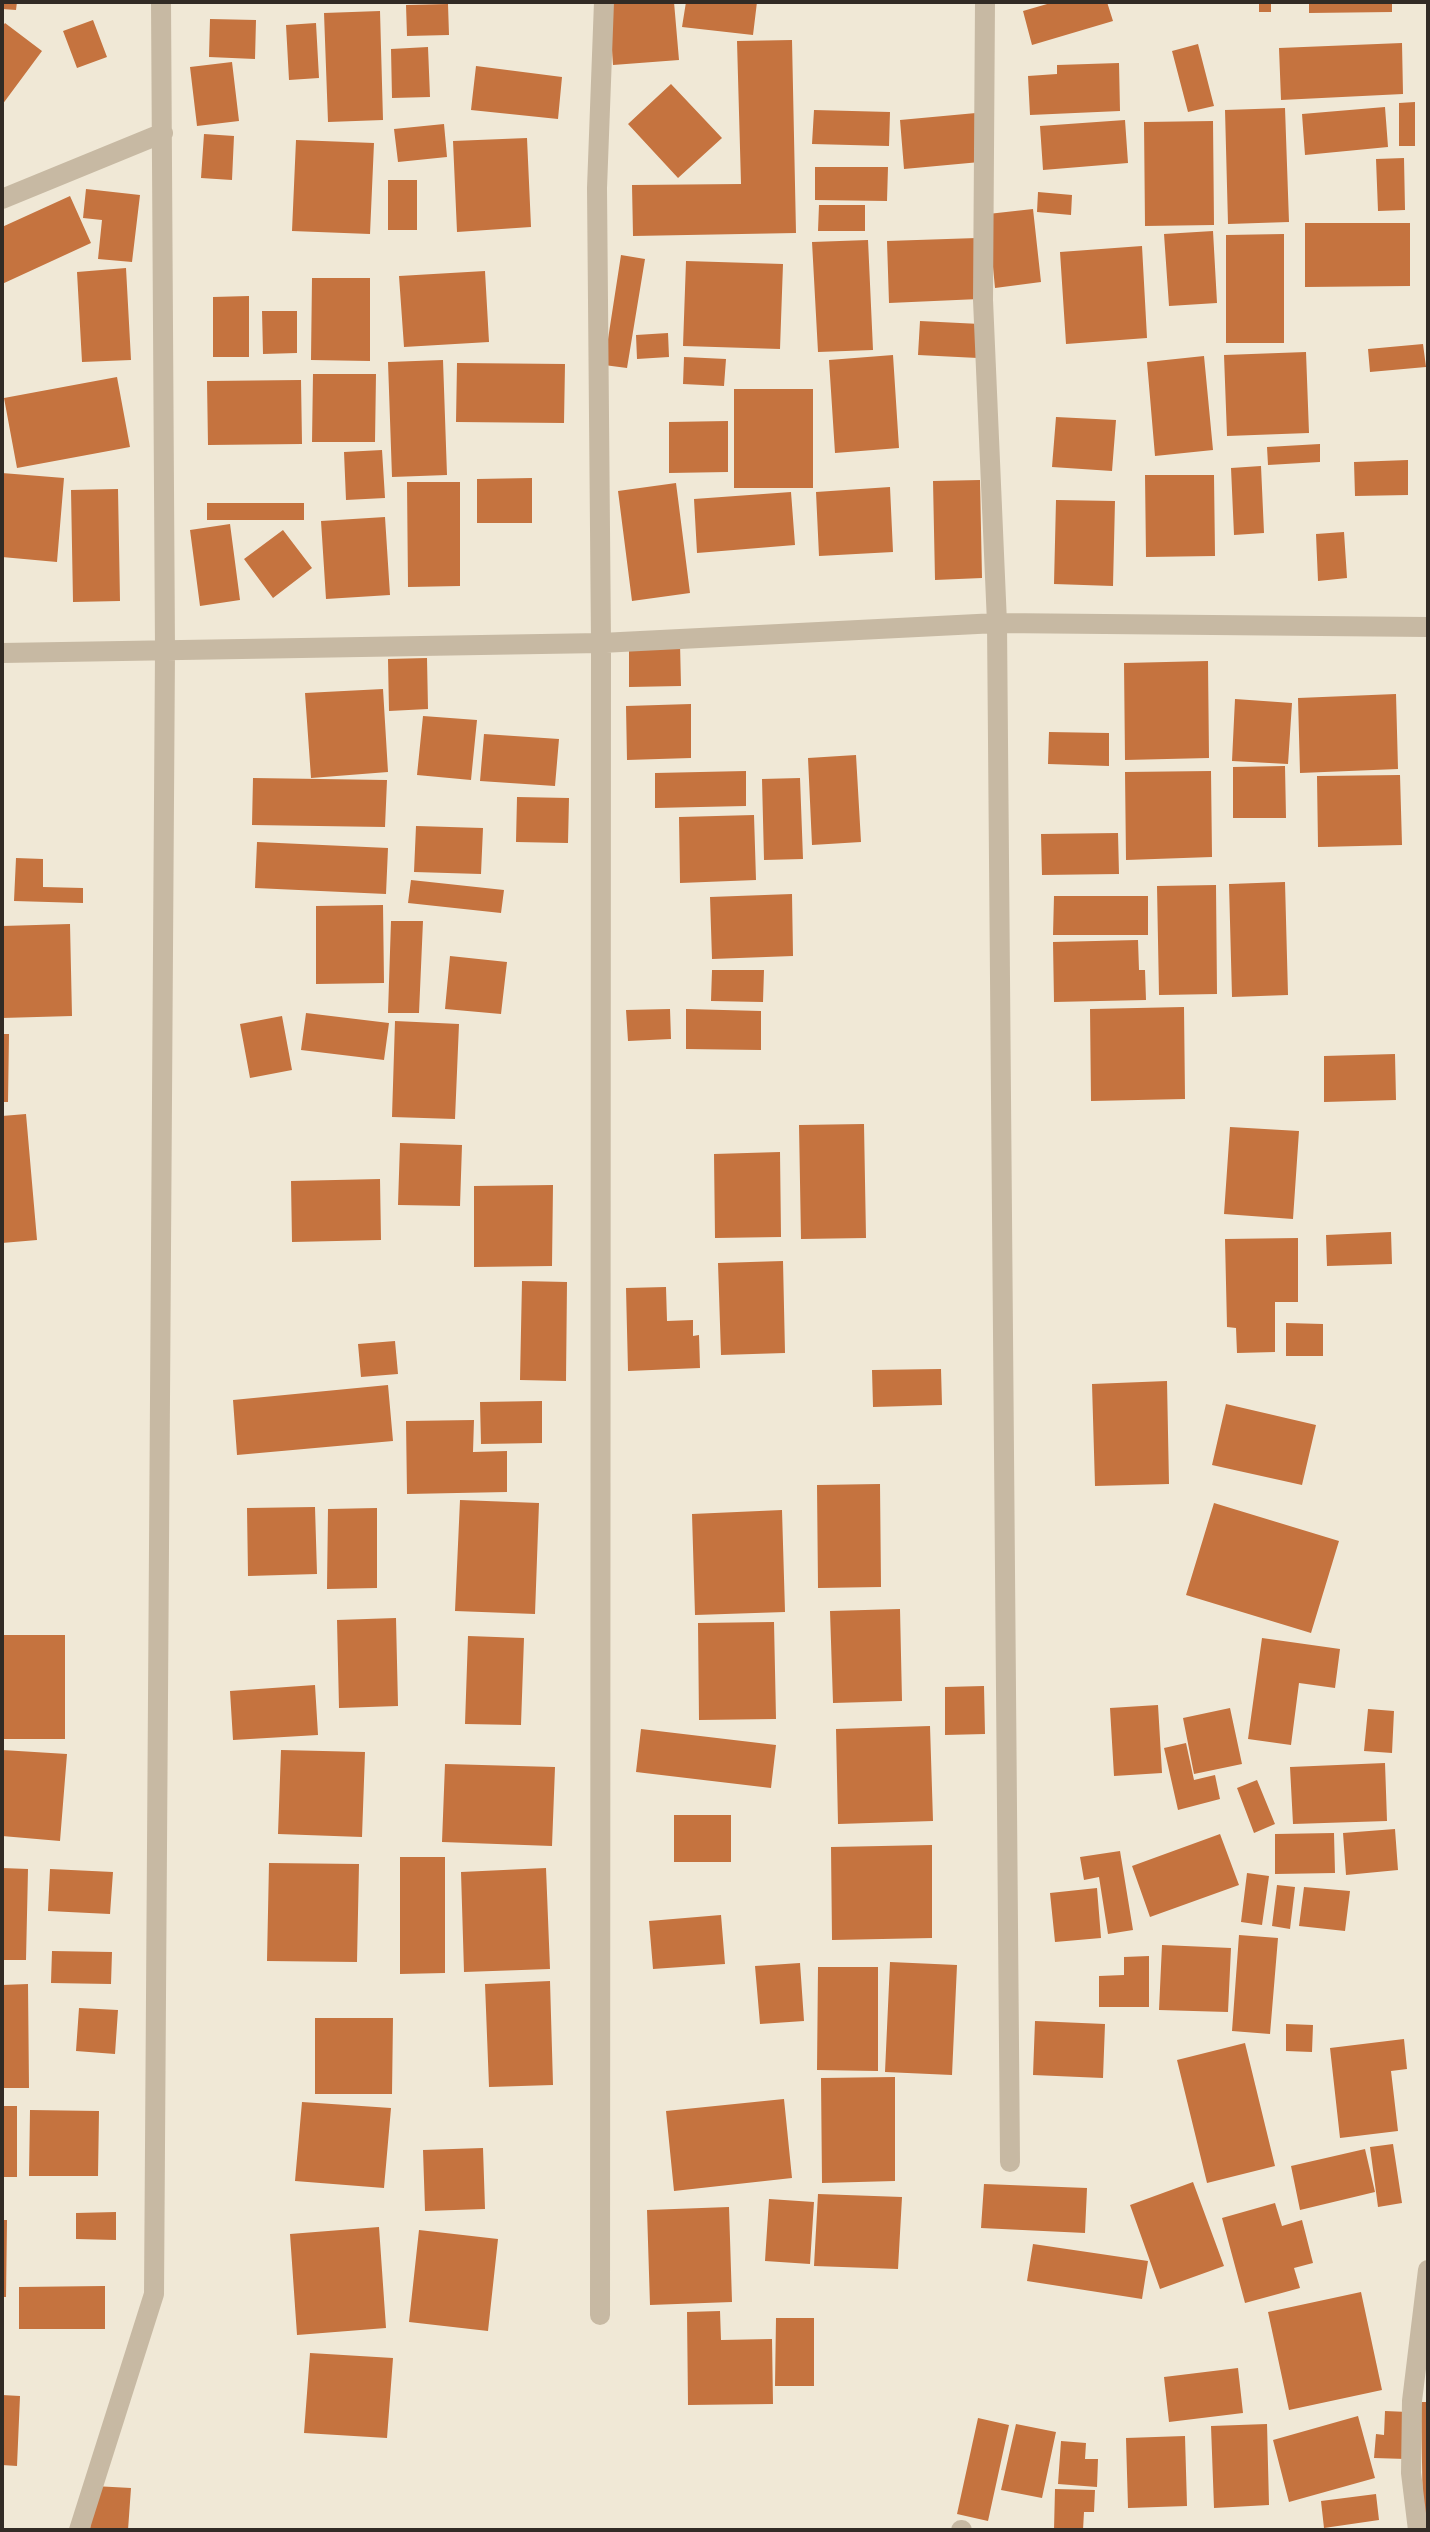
<!DOCTYPE html>
<style>
body{margin:0}
#map{position:relative;width:1430px;height:2532px;overflow:hidden;background:#f0e8d6;font-family:Roboto,sans-serif}
canvas{display:block}
.frame{position:absolute;inset:0;border:4px solid #322b25;pointer-events:none}
</style>
<div id="map">
<canvas width="1430" height="2532"></canvas>
<div class="frame"></div>
</div>
<script>
const context = document.querySelector('canvas').getContext('2d');
context.lineJoin = 'round';
function fillPath(path, color) { context.fillStyle = color; context.fill(path, 'evenodd'); }
const toPath = rows => new Path2D(rows.map(r => 'M' + r).join(''));
function strokePath(path, color, width, dash) { context.strokeStyle = color; context.lineWidth = width; context.lineCap = dash ? 'butt' : 'round'; context.setLineDash(dash || []); context.stroke(path); }
const building = toPath([
 [2,2,17,2,16,10,2,9],
 [674,2,679,60,613,65,609,4],
 [686,2,757,2,753,35,682,27],
 [1054,2,1107,2,1113,21,1032,45,1023,11],
 [1259,2,1271,2,1271,12,1259,12],
 [1309,2,1392,2,1392,12,1309,13],
 [448,4,449,35,407,36,406,5],
 [380,11,383,120,328,122,324,13],
 [210,19,256,20,255,59,209,57],
 [93,20,107,57,77,68,63,31],
 [5,23,42,51,2,105,2,27],
 [316,23,319,78,289,80,286,25],
 [792,40,796,233,633,236,632,185,741,184,737,41],
 [1402,43,1403,94,1281,100,1279,48],
 [1198,44,1214,106,1188,112,1172,51],
 [428,47,430,97,392,98,391,49],
 [232,62,239,121,197,126,190,67],
 [1119,63,1120,111,1030,115,1028,76,1057,74,1057,65],
 [476,66,562,77,558,119,471,110],
 [671,84,722,138,678,178,628,124],
 [1415,102,1415,146,1399,146,1399,103],
 [1385,107,1388,147,1305,155,1302,114],
 [1285,108,1289,222,1228,224,1225,110],
 [814,110,890,112,889,146,812,144],
 [976,113,980,162,904,169,900,120],
 [1125,120,1128,163,1043,170,1040,126],
 [1213,121,1214,225,1145,226,1144,122],
 [444,124,447,157,398,162,394,129],
 [204,134,234,136,232,180,201,178],
 [527,138,531,227,457,232,453,141],
 [296,140,374,143,370,234,292,231],
 [1404,158,1405,210,1378,211,1376,159],
 [815,167,888,167,887,201,815,200],
 [388,180,417,180,417,230,388,230],
 [86,189,140,195,132,262,98,259,102,220,83,218],
 [1038,192,1072,195,1071,215,1037,212],
 [70,196,91,243,2,284,2,227],
 [819,205,865,205,865,231,818,231],
 [1033,209,1041,282,995,288,988,214],
 [1305,223,1410,223,1410,286,1305,287],
 [1213,231,1217,303,1169,306,1164,234],
 [1284,234,1284,343,1226,343,1226,235],
 [977,238,979,299,889,303,887,241],
 [868,240,873,350,818,352,812,242],
 [1142,246,1147,338,1066,344,1060,252],
 [621,255,645,259,627,368,604,365],
 [686,261,783,264,780,349,683,346],
 [126,268,131,360,82,362,77,272],
 [485,271,489,342,404,347,399,276],
 [312,278,370,278,370,361,311,360],
 [249,296,249,357,213,357,213,297],
 [262,311,297,311,297,353,263,354],
 [920,321,980,324,978,358,918,355],
 [668,333,669,357,637,359,636,335],
 [1423,344,1426,367,1370,372,1368,349],
 [1306,352,1309,433,1227,436,1224,355],
 [893,355,899,448,835,453,829,360],
 [1204,356,1213,450,1155,456,1147,362],
 [684,357,726,359,724,386,683,384],
 [443,360,447,475,392,477,388,362],
 [457,363,565,364,564,423,456,422],
 [313,374,376,374,375,442,312,442],
 [117,377,130,447,17,468,4,398],
 [301,380,302,444,208,445,207,381],
 [734,389,813,389,813,488,734,488],
 [1056,417,1116,420,1112,471,1052,467],
 [728,421,728,472,669,473,669,422],
 [1320,444,1320,462,1268,465,1267,447],
 [382,450,385,498,346,500,344,452],
 [1408,460,1408,495,1355,496,1354,462],
 [1261,466,1264,533,1234,535,1231,468],
 [2,473,64,478,57,562,2,557],
 [1145,475,1214,475,1215,556,1146,557],
 [532,478,532,523,477,523,477,479],
 [980,480,982,578,935,580,933,481],
 [407,482,460,482,460,586,408,587],
 [676,483,690,593,632,601,618,491],
 [890,487,893,552,819,556,816,492],
 [118,489,120,601,73,602,71,490],
 [791,492,795,545,697,553,694,499],
 [1056,500,1115,501,1113,586,1054,584],
 [207,503,304,503,304,520,207,520],
 [385,517,390,595,326,599,321,521],
 [230,524,240,600,200,606,190,530],
 [283,530,312,568,273,598,244,559],
 [1344,532,1347,578,1318,581,1316,534],
 [680,643,681,686,629,687,629,644],
 [427,658,428,709,389,711,388,659],
 [1208,661,1209,758,1125,760,1124,663],
 [383,689,388,772,311,778,305,693],
 [1396,694,1398,769,1300,773,1298,698],
 [1235,699,1292,703,1288,764,1232,761],
 [691,704,691,758,627,760,626,706],
 [423,716,477,720,471,780,417,775],
 [1049,732,1109,733,1109,766,1048,764],
 [484,734,559,739,555,786,480,781],
 [856,755,861,842,812,845,808,758],
 [1285,766,1286,818,1233,818,1233,767],
 [746,771,746,806,655,808,655,773],
 [1211,771,1212,857,1126,860,1125,772],
 [1400,775,1402,845,1318,847,1317,776],
 [253,778,387,780,385,827,252,825],
 [800,778,803,859,764,860,762,779],
 [517,797,569,798,568,843,516,842],
 [754,815,756,880,680,883,679,817],
 [416,826,483,828,481,874,414,872],
 [1118,833,1119,874,1042,875,1041,834],
 [257,842,388,848,386,894,255,888],
 [16,858,43,859,43,887,83,888,83,903,14,901],
 [411,880,504,890,501,913,408,903],
 [1285,882,1288,995,1232,997,1229,884],
 [1216,885,1217,994,1159,995,1157,886],
 [792,894,793,956,712,959,710,897],
 [1054,896,1148,896,1148,935,1053,935],
 [383,905,384,983,316,984,316,906],
 [391,921,423,921,419,1013,388,1013],
 [70,924,72,1016,2,1018,2,926],
 [1138,940,1139,970,1145,970,1146,1000,1054,1002,1053,942],
 [450,956,507,962,501,1014,445,1009],
 [712,970,764,970,763,1002,711,1001],
 [1184,1007,1185,1099,1091,1101,1090,1009],
 [670,1009,671,1039,628,1041,626,1010],
 [686,1009,761,1011,761,1050,686,1049],
 [306,1013,389,1023,384,1060,301,1050],
 [282,1016,292,1070,250,1078,240,1024],
 [395,1021,459,1024,455,1119,392,1117],
 [2,1034,9,1034,8,1102,2,1102],
 [1395,1054,1396,1100,1324,1102,1324,1056],
 [26,1114,37,1240,2,1243,2,1116],
 [864,1124,866,1238,801,1239,799,1125],
 [1230,1127,1299,1131,1293,1219,1224,1214],
 [400,1143,462,1145,460,1206,398,1205],
 [780,1152,781,1237,715,1238,714,1154],
 [380,1179,381,1240,292,1242,291,1181],
 [553,1185,552,1266,474,1267,474,1186],
 [1391,1232,1392,1264,1327,1266,1326,1235],
 [1298,1238,1298,1302,1275,1302,1275,1352,1237,1353,1236,1328,1227,1327,1225,1239],
 [783,1261,785,1353,721,1355,718,1263],
 [522,1281,567,1282,566,1381,520,1380],
 [666,1287,667,1321,693,1320,693,1336,699,1335,700,1368,628,1371,626,1288],
 [1286,1323,1323,1324,1323,1356,1286,1356],
 [395,1341,398,1374,361,1377,358,1344],
 [941,1369,942,1405,873,1407,872,1370],
 [1167,1381,1169,1484,1095,1486,1092,1384],
 [388,1385,393,1441,237,1455,233,1400],
 [542,1401,542,1443,481,1444,480,1402],
 [1226,1404,1316,1425,1302,1485,1212,1465],
 [474,1420,473,1452,507,1451,507,1492,407,1494,406,1421],
 [880,1484,881,1587,818,1588,817,1485],
 [460,1500,539,1503,535,1614,455,1611],
 [1214,1503,1339,1541,1311,1633,1186,1595],
 [315,1507,317,1574,248,1576,247,1508],
 [377,1508,377,1588,327,1589,328,1509],
 [782,1510,785,1612,695,1615,692,1514],
 [900,1609,902,1701,833,1703,830,1611],
 [396,1618,398,1706,339,1708,337,1620],
 [774,1622,776,1719,699,1720,698,1623],
 [2,1635,65,1635,65,1739,2,1739],
 [468,1636,524,1638,521,1725,465,1724],
 [1262,1638,1340,1649,1335,1688,1299,1683,1291,1745,1248,1739],
 [315,1685,318,1735,233,1740,230,1691],
 [984,1686,985,1734,945,1735,945,1687],
 [1158,1705,1162,1773,1114,1776,1110,1708],
 [1230,1708,1242,1764,1194,1774,1183,1718],
 [1368,1709,1394,1711,1392,1753,1364,1751],
 [930,1726,933,1821,838,1824,836,1729],
 [641,1729,776,1745,771,1788,636,1772],
 [1186,1743,1194,1780,1215,1775,1220,1799,1178,1810,1164,1748],
 [2,1750,67,1754,60,1841,2,1836],
 [281,1750,365,1752,362,1837,278,1834],
 [1385,1763,1387,1821,1293,1824,1290,1767],
 [445,1764,555,1767,552,1846,442,1842],
 [1257,1780,1275,1824,1254,1833,1237,1788],
 [674,1815,731,1815,731,1862,674,1862],
 [1395,1829,1398,1870,1346,1875,1343,1833],
 [1334,1833,1335,1873,1275,1874,1275,1834],
 [1220,1834,1239,1885,1150,1917,1132,1866],
 [932,1845,932,1938,832,1940,831,1847],
 [1120,1851,1133,1930,1108,1934,1099,1877,1084,1880,1080,1857],
 [400,1857,445,1857,445,1973,400,1974],
 [269,1863,359,1864,357,1962,267,1961],
 [2,1868,28,1869,26,1960,2,1960],
 [546,1868,550,1969,464,1972,461,1872],
 [50,1869,113,1872,110,1914,48,1911],
 [1247,1873,1269,1876,1262,1925,1241,1922],
 [1277,1885,1295,1887,1290,1929,1272,1926],
 [1304,1887,1350,1891,1345,1931,1299,1926],
 [1097,1888,1101,1938,1055,1942,1050,1893],
 [721,1915,725,1964,653,1969,649,1921],
 [1239,1935,1278,1938,1270,2034,1232,2031],
 [1162,1945,1231,1948,1228,2012,1159,2010],
 [52,1951,112,1952,111,1984,51,1983],
 [1149,1956,1149,2007,1099,2007,1099,1976,1124,1975,1124,1957],
 [890,1962,957,1965,952,2075,885,2072],
 [800,1963,804,2021,760,2024,755,1966],
 [818,1967,878,1967,878,2071,817,2070],
 [550,1981,553,2085,489,2087,485,1984],
 [28,1984,29,2088,2,2088,2,1985],
 [79,2008,118,2010,115,2054,76,2051],
 [315,2018,393,2018,392,2094,315,2094],
 [1035,2021,1105,2024,1103,2078,1033,2075],
 [1286,2024,1313,2025,1312,2052,1286,2051],
 [1404,2039,1407,2069,1391,2071,1398,2131,1340,2138,1330,2048],
 [1245,2043,1275,2166,1207,2183,1177,2060],
 [895,2077,895,2181,822,2183,821,2078],
 [784,2099,792,2178,674,2191,666,2111],
 [302,2102,391,2108,384,2188,295,2181],
 [2,2106,17,2106,17,2177,2,2177],
 [30,2110,99,2111,98,2176,29,2176],
 [1393,2144,1402,2203,1378,2207,1370,2147],
 [483,2148,485,2209,425,2211,423,2150],
 [1365,2149,1375,2192,1300,2210,1291,2166],
 [1193,2182,1224,2266,1160,2289,1130,2205],
 [984,2184,1087,2188,1085,2233,981,2228],
 [818,2194,902,2197,898,2269,814,2266],
 [769,2199,814,2202,810,2264,765,2261],
 [1275,2203,1282,2226,1302,2220,1313,2263,1294,2268,1300,2288,1245,2303,1222,2218],
 [729,2207,732,2302,650,2305,647,2210],
 [116,2212,116,2240,76,2239,76,2213],
 [2,2220,7,2220,6,2297,2,2297],
 [379,2227,386,2328,297,2335,290,2234],
 [419,2230,498,2239,488,2331,409,2322],
 [1033,2244,1148,2261,1142,2299,1027,2281],
 [105,2286,105,2329,19,2329,19,2287],
 [1361,2292,1382,2390,1289,2410,1268,2312],
 [720,2311,721,2340,772,2339,773,2404,688,2405,687,2312],
 [776,2318,814,2318,814,2386,775,2386],
 [310,2353,393,2358,387,2438,304,2433],
 [1238,2368,1243,2413,1169,2422,1164,2377],
 [2,2395,20,2396,17,2466,2,2465],
 [1421,2402,1428,2402,1428,2522,1423,2522],
 [1385,2411,1408,2412,1406,2459,1374,2458,1376,2434,1384,2435],
 [1358,2416,1375,2478,1289,2502,1273,2440],
 [978,2418,1009,2425,988,2521,957,2514],
 [1016,2424,1056,2432,1042,2498,1001,2490],
 [1267,2424,1269,2505,1214,2508,1211,2426],
 [1185,2436,1187,2506,1128,2508,1126,2438],
 [1061,2441,1086,2443,1085,2459,1098,2459,1097,2487,1058,2484],
 [94,2486,131,2488,128,2530,90,2530],
 [1055,2489,1095,2490,1094,2512,1084,2512,1083,2530,1054,2530],
 [1376,2494,1379,2520,1324,2528,1321,2501]
]);
const minor = toPath([
 [985,2,983,300,997,623,1010,2162],
 [2,199,163,133],
 [2,653,601,643,997,623,1428,627],
 [600,2315,601,643,597,188,604,2],
 [79,2530,154,2294,165,650,161,2],
 [961,2530,962,2530],
 [1418,2530,1411,2473,1412,2401,1428,2270]
]);
fillPath(building, '#c5733f');
strokePath(minor, '#c7b9a3', 20);
</script>
